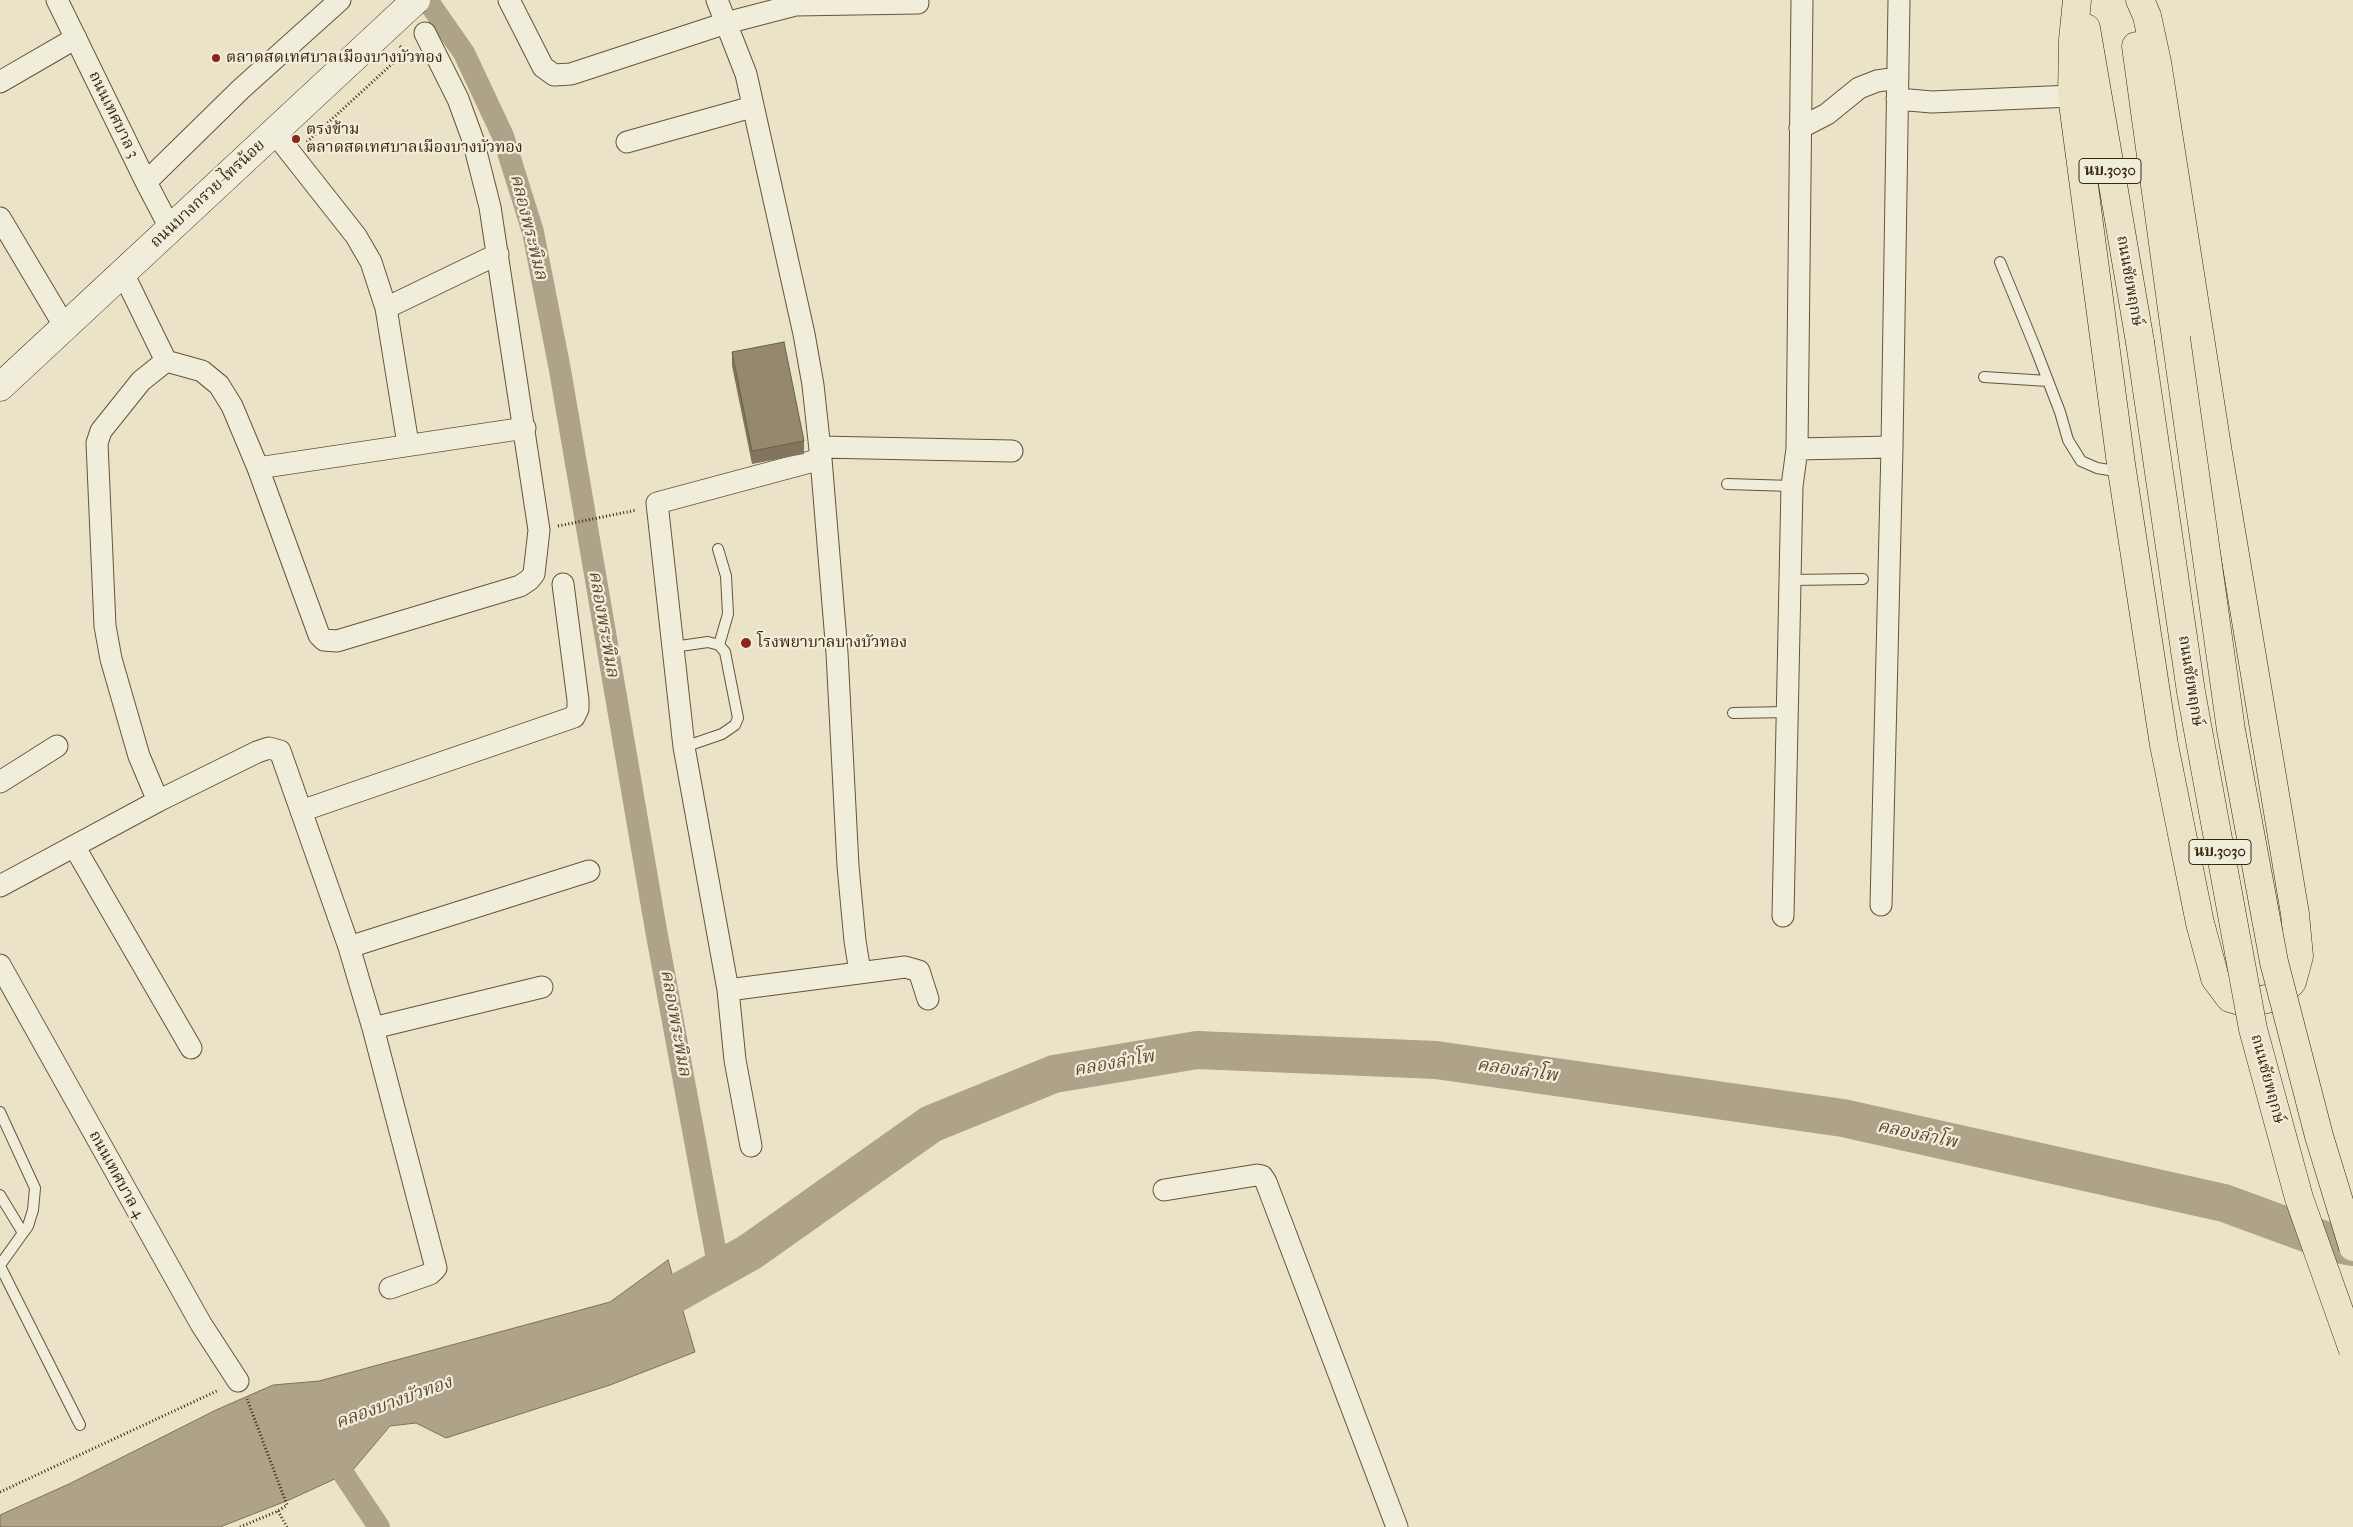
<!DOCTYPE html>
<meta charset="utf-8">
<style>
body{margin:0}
canvas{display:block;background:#eae3c8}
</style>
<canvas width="2353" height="1527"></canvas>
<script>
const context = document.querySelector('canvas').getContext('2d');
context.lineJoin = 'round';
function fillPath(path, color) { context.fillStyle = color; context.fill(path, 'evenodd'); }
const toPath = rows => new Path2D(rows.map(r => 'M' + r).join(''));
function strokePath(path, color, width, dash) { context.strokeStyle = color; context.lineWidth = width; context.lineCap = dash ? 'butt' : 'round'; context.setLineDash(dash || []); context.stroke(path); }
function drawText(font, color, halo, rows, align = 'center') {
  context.font = font + ' "IM FELL French Canon","Noto Serif Thai",serif'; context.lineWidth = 4.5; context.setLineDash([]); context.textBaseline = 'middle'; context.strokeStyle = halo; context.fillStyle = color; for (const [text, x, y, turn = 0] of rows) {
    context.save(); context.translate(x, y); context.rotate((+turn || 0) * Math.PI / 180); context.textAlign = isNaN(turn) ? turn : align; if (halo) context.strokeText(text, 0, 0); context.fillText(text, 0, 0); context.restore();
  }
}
const water = toPath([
 [668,1260,695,1352,610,1385,446,1438,416,1423,390,1426,352,1471,289,1500,220,1527,0,1527,0,1515,69,1484,216,1410,273,1385,319,1381,610,1302,668,1260]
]);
const canal = toPath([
 [427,0,464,53,503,136,533,232,560,370,656,930,719,1270],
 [327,1449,379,1527]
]);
const river = toPath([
 [632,1318,750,1252,931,1124,1054,1074,1197,1050,1436,1060,1843,1118,2224,1203,2333,1243,2353,1247]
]);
const path = toPath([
 [307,142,405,52,400,46],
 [558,526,637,510],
 [0,1492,219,1390],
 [278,1511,287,1527],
 [240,1527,278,1511,287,1505,247,1399]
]);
const service = toPath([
 [2000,262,2035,347,2060,412,2068,440,2081,461,2097,468,2121,472],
 [1984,377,2048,381],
 [1727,484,1792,486],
 [718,549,726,576,728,614,719,645],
 [1791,580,1863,579],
 [673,647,708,642,719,645,725,652,738,718,735,725,722,734,684,747],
 [1733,713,1788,712],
 [0,1112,35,1188,33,1210,28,1226,0,1265],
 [0,1195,23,1233],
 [0,1266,80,1425]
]);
const minor = toPath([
 [57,0,146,182,170,228],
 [509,0,543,67,554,75,571,74,726,23,795,5,918,3],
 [717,0,746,74,804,334,813,385,821,459,837,653,848,866,855,941,860,972],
 [0,82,76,38],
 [1897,99,1932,102,2072,96],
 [1800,128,1827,114,1859,88,1877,81,1898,78],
 [274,132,356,236,371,262,386,308,408,444],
 [627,142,752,107],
 [146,182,241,89,340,0],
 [0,218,65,327],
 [123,273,166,361,202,371,219,385,232,406,258,468,319,635,324,640,337,641,520,586,529,580,534,574,539,530,490,207,473,140,458,99,425,33],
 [386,308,498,254],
 [820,447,1012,451],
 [1797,449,1892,447],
 [258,468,525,428],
 [0,782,57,746],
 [158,801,139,756,111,659,105,626,97,443,101,431,141,381,166,361],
 [301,811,574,717,578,709,578,700,563,584],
 [74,846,191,1048],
 [0,886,158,801,257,752,269,748,280,751,349,947,373,1028,436,1268,430,1274,390,1288],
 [1881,905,1892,447,1899,0],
 [1783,916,1792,486,1797,449,1802,0],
 [349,947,589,871],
 [0,965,201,1324,238,1381],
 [728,990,905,967,919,971,928,999],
 [373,1028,542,987],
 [751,1146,735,1060,728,990,684,747,657,503,821,459],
 [1164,1190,1257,1175,1262,1176,1266,1182,1397,1527]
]);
const secondary = toPath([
 [0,387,373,40]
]);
const primary = toPath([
 [2077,0,2073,40,2072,96,2121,464,2164,745,2200,923,2215,978,2230,998,2247,1003,2276,997,2292,982,2299,956,2295,914,2218,453,2157,62,2147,16,2140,0],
 [2086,28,2140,342],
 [2136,46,2176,338]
]);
const secondaryBridge = toPath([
 [373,40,416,0]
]);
const primaryBridge = toPath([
 [2176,338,2231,730,2274,962,2319,1136,2353,1247],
 [2140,342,2191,692,2253,1029,2299,1198,2353,1350]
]);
const wall = toPath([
 [732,352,804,441,804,454,752,464,732,366]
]);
const building = toPath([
 [784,342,804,441,752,451,732,352,784,342]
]);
const markers = [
 [216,58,5,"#8f2418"],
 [296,139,5,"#8f2418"],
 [746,643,6,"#8f2418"]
];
const shields = [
 [2110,171,62],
 [2220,852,62]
];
const shieldNames = [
 ["นบ.3030",2110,171],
 ["นบ.3030",2220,852]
];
const poiNames = [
 ["ตลาดสดเทศบาลเมืองบางบัวทอง",226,58],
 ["ตรงข้าม",306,130],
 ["ตลาดสดเทศบาลเมืองบางบัวทอง",306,148],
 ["โรงพยาบาลบางบัวทอง",757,643]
];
const streetNames = [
 ["ถนนเทศบาล 3",113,115,64],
 ["ถนนบางกรวย-ไทรน้อย",208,194,-43],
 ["ถนนชัยพฤกษ์",2129,281,80],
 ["ถนนชัยพฤกษ์",2190,681,81],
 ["ถนนชัยพฤกษ์",2267,1079,75],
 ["ถนนเทศบาล 4",116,1175,61]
];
const waterNames = [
 ["คลองพระพิมล",528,227,76],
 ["คลองพระพิมล",603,624,80],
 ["คลองพระพิมล",675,1023,80],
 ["คลองลำโพ",1114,1064,-10],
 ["คลองลำโพ",1517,1071,8],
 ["คลองลำโพ",1917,1135,12],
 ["คลองบางบัวทอง",394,1403,-20]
];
fillPath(water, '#aea288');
strokePath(water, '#807056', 1);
strokePath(canal, '#aea288', 22);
strokePath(river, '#aea288', 38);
strokePath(service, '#67543a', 12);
strokePath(minor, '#67543a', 23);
strokePath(secondary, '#3b250b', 29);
strokePath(primary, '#3b250b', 29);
strokePath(path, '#3b250b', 3, [1, 2.5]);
strokePath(service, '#f1eddb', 10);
strokePath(minor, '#f1eddb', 21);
strokePath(secondary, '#f1eddb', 28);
strokePath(primary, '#eae3c8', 28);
strokePath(secondaryBridge, '#3b250b', 29, []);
strokePath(primaryBridge, '#3b250b', 29, []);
strokePath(secondaryBridge, '#f1eddb', 28);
strokePath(primaryBridge, '#eae3c8', 28);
fillPath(wall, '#81755e');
fillPath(building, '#96886d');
strokePath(building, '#695f4c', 1);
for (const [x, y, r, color] of markers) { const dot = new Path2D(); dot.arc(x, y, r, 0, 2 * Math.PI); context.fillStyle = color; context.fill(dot); strokePath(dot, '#f1eddb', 2); }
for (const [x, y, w] of shields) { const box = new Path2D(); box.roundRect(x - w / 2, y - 12.5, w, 25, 4); context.fillStyle = '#f1eddb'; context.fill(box); strokePath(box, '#3b250b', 1); }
drawText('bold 15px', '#3b250b', null, shieldNames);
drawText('16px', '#3b250b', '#f1eddb', poiNames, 'left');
drawText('16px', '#3b250b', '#f1eddb', streetNames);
drawText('italic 18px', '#5e4a30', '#f1eddb', waterNames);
</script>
